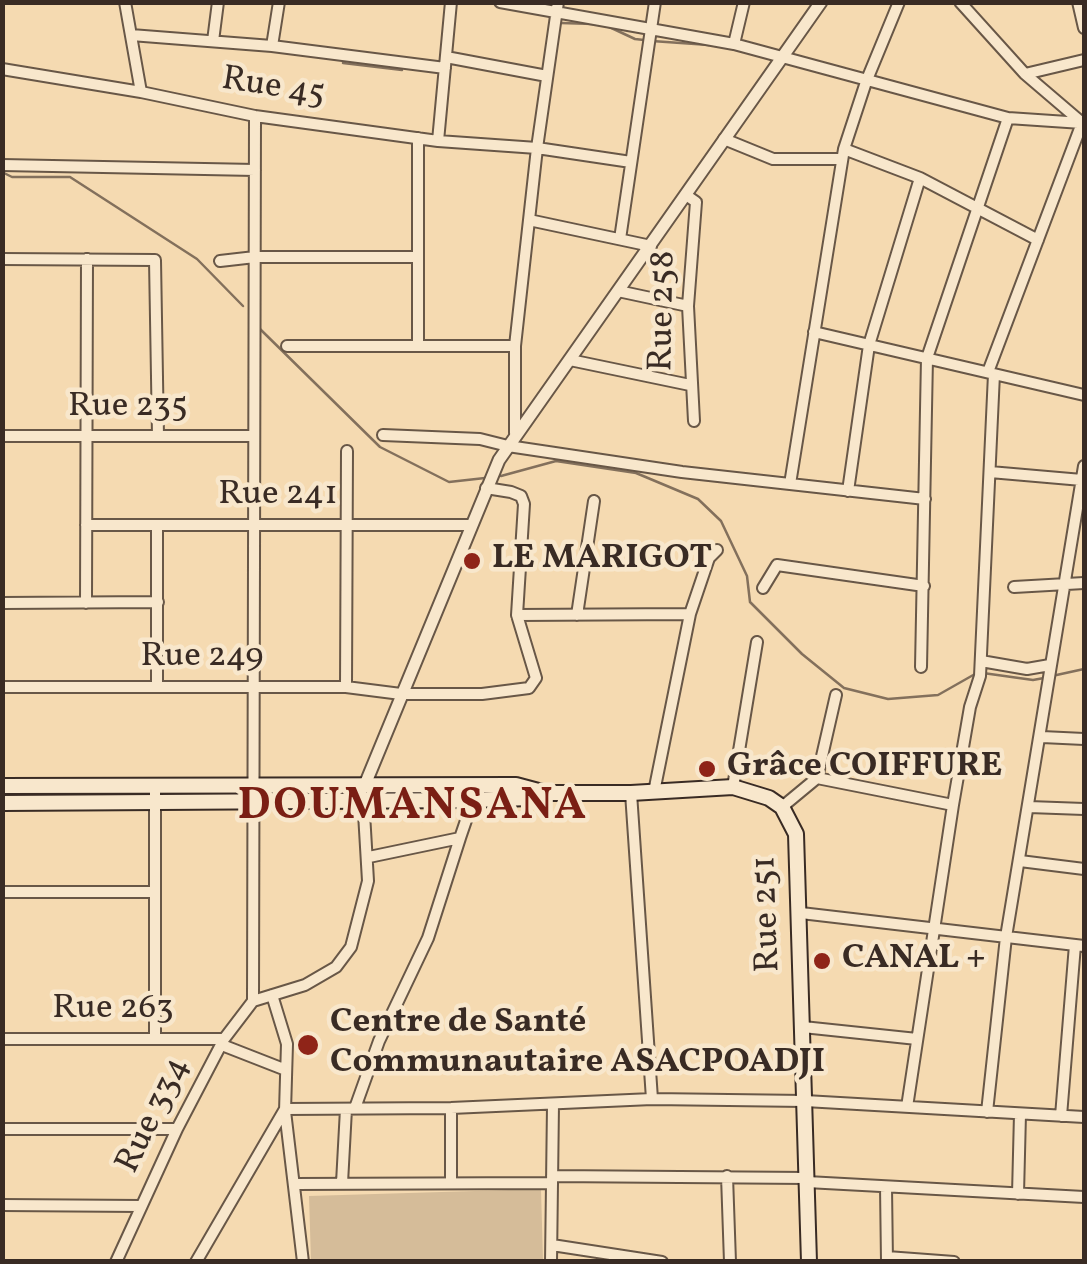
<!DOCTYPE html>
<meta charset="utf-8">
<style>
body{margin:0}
#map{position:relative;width:1087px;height:1264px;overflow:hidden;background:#f5dab1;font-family:Vollkorn,serif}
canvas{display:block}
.frame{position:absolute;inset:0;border:5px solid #392b24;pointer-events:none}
</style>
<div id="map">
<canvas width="1087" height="1264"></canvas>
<div class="frame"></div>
</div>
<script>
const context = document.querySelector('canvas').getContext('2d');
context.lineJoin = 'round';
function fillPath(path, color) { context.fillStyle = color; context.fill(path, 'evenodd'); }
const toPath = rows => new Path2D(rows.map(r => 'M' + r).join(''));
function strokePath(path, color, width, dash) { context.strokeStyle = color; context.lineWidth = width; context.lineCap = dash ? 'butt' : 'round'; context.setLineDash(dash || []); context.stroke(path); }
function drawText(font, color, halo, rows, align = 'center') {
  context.font = font + ' Vollkorn,serif'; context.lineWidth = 9; context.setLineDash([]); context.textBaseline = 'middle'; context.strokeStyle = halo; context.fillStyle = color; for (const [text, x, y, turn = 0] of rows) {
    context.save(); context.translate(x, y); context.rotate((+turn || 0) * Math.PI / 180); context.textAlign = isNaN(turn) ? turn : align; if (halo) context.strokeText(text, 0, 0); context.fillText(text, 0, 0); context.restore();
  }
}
const green = toPath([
 [541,1189,543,1261,311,1261,309,1196]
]);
const stream = toPath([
 [561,23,593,24],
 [605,25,635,39,644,40],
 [652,41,709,45],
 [343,63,402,70],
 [2,172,12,177,70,177,197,259,243,306],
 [259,328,380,447,449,482,485,478],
 [501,476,556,461,636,473,698,499,721,521,747,576,750,602,802,654,844,688,888,699,938,695,975,674],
 [983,673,1033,680,1044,678],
 [1052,676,1084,669]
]);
const minor = toPath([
 [125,2,141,92],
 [500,2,734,44,1008,118,1082,123,988,372],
 [960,2,1025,74,1080,121],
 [1078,2,1084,28],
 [131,35,272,46,445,68],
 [213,41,218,2],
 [734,44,744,2],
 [272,46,279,2],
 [446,57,547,76],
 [2,69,141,92,255,116,438,141,537,148,631,162],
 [1025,74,1084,60],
 [724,139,773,159,842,159],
 [438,141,451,2],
 [844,149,920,178,1038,240],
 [2,165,255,170],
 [686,195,696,202,688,306,694,421],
 [529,220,651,246],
 [620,239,655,2],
 [2,259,155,260,158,436],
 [220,261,255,257,418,257],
 [618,291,688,306],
 [814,332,1084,395],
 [287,346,515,346],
 [418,346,418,138],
 [570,360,690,385],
 [515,433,515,346,537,148,558,2],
 [383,435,480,439,508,446,682,472,925,499],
 [2,436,254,436],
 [990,472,1082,480],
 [790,484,844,149,866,82,899,2],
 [848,491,869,345,920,178],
 [86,525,470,525],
 [157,525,157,687],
 [1014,587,1084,583],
 [763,588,777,565,924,586],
 [2,603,158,602],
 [86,603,87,259],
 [517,615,690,614],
 [577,615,594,501],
 [981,661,1027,669,1050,665],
 [921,667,927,358,1008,118],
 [2,687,346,687,401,694,482,694,529,688,536,678,517,615,524,504,521,496,511,492,486,488],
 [346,687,347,451],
 [1042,737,1084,739],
 [817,778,953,805],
 [733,787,757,642],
 [654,792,690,614,709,558,717,550],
 [631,793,652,1099],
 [782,807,817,778,836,695],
 [1029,807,1084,809],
 [369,857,460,838,473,800],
 [1020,861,1084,869],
 [2,892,155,892],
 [801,913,1084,946],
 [272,995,287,1044,285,1111,303,1262],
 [253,1001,255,116],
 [253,1001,305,985,336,967,351,947,368,881,363,796],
 [803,1027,917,1039],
 [2,1039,224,1039],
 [155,1039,155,785],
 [222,1045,286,1070],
 [907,1107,953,805,970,707,980,676,994,374],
 [355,1108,379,1041,428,938,460,838],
 [987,1112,1006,937,1084,466],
 [1061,1116,1075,945],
 [2,1129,177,1129],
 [552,1176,807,1178],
 [727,1176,730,1262],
 [807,1182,1084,1197],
 [342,1183,346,1109],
 [451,1183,451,1108],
 [295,1184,552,1183],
 [886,1187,887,1262],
 [1018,1194,1020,1114],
 [2,1205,141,1206],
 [552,1245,662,1262],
 [887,1257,954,1262],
 [116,1262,177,1129,224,1039,253,1001],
 [196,1262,285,1109,451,1108,652,1099,805,1101,1084,1117],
 [551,1262,553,1105]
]);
const tertiary = toPath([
 [364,787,499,460,821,2]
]);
const secondary = toPath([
 [2,786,516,785,546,793],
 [2,803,473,800,530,798,547,793,631,793,733,787,769,798,782,807,796,834,809,1262]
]);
const markers = [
 [472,561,10,"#8f2418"],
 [707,769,10,"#8f2418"],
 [822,961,10,"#8f2418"],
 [308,1045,12,"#8f2418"]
];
const streetNames = [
 ["Rue 45",273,89,9],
 ["Rue 258",665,311,-89],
 ["Rue 235",128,409],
 ["Rue 241",278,497],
 ["Rue 249",202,659],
 ["Rue 251",769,914,-92],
 ["Rue 263",113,1011],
 ["Rue 334",155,1116,-64]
];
const poiNames = [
 ["LE MARIGOT",492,561],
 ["Grâce COIFFURE",727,769],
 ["CANAL +",842,961],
 ["Centre de Santé",330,1025],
 ["Communautaire ASACPOADJI",330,1065]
];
const districtNames = [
 ["DOUMANSANA",413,810]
];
fillPath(green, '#d5bc99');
strokePath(stream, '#83705c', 2.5);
strokePath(minor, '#685747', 14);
strokePath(tertiary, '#685747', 15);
strokePath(secondary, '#392b24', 18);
strokePath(minor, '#f8e7cc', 10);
strokePath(tertiary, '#f8e7cc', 11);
strokePath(secondary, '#f8e7cc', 14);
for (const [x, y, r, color] of markers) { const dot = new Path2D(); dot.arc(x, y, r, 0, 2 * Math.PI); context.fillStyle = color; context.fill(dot); strokePath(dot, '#f8e7cc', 4); }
drawText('35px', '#392b24', '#f8e7cc', streetNames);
drawText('bold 35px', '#392b24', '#f8e7cc', poiNames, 'left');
context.letterSpacing = '2.5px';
drawText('bold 45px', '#7a1f14', '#f8e7cc', districtNames);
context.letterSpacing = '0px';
</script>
